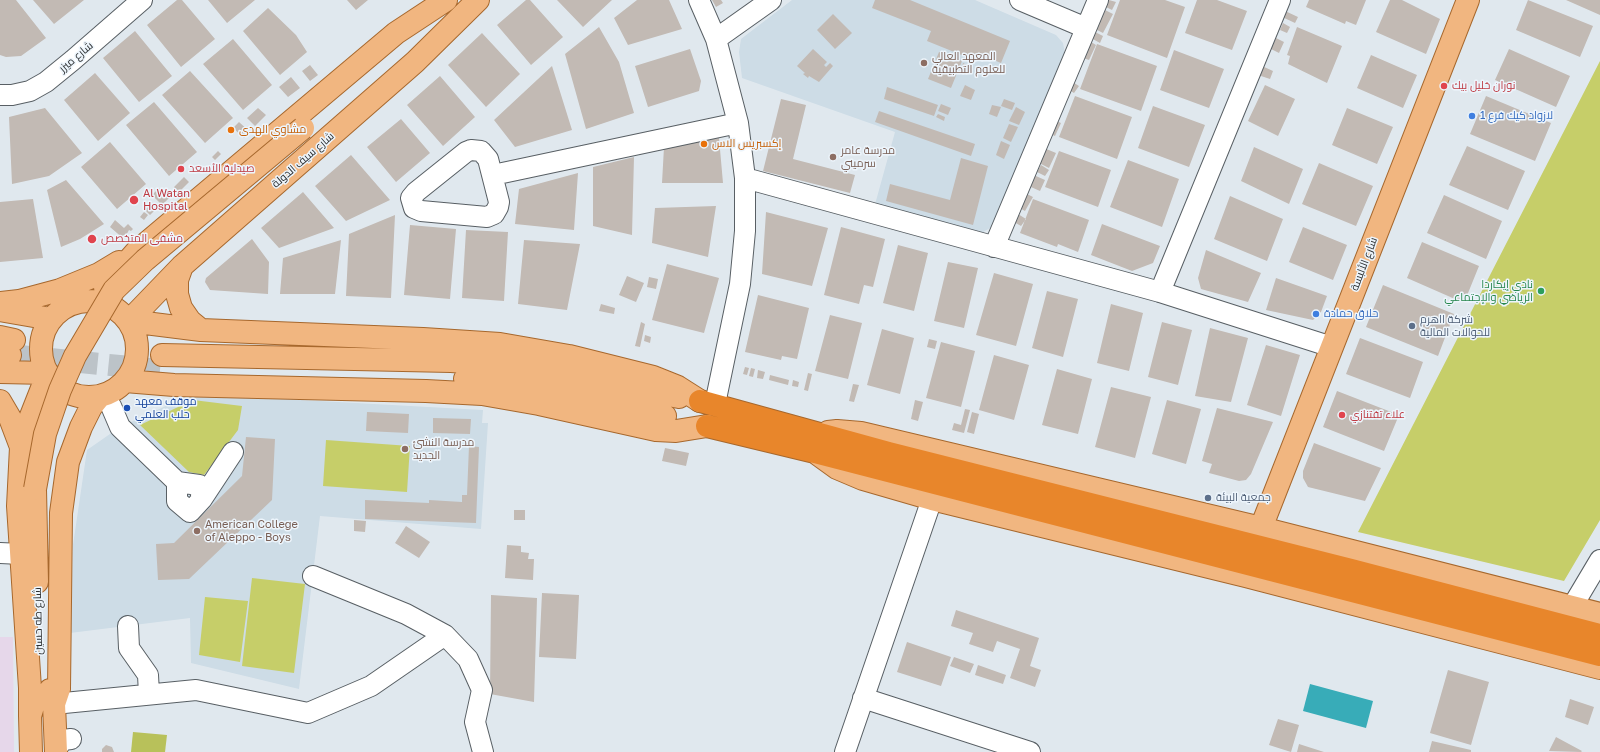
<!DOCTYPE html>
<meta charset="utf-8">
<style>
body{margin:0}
canvas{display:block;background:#e0e8ee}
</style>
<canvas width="1600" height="752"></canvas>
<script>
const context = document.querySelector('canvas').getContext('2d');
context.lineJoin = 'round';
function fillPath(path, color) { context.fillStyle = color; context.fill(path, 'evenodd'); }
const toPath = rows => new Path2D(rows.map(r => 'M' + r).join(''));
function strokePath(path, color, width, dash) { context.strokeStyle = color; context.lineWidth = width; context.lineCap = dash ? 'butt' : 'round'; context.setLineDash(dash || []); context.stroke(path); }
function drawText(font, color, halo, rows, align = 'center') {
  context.font = font + ' "Golos Text",Cairo,sans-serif'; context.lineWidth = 3; context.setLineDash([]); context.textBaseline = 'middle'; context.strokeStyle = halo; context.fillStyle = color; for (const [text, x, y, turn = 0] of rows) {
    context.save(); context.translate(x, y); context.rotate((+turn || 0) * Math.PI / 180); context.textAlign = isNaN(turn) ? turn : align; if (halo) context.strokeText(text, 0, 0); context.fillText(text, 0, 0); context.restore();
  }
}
const built = toPath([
 [792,0,975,0,1056,35,1063,43,1065,54,992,227,983,232,977,233,874,208,895,132,742,78,739,52,741,39],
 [192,394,483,410,482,423,488,423,481,529,320,516,299,689,191,663,190,618,70,633,73,545,87,450,120,427]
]);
const medical = toPath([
 [0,637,13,637,14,752,0,752]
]);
const green = toPath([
 [1600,61,1600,520,1564,581,1358,532],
 [193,400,242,406,238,430,204,475,189,472,140,425],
 [326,440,410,446,407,492,323,486],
 [252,578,305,584,294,673,242,666],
 [205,597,248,601,240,662,199,655]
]);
const forest = toPath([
 [133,732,167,735,165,752,131,752]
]);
const water = toPath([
 [1310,684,1373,701,1366,728,1303,711]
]);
const building = toPath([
 [0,0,16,0,46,38,21,56,6,57,0,55],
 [33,0,84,0,54,24],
 [177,0,182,0,215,39,181,67,147,25],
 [208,0,255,0,227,23],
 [347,0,368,0,356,10],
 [526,0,530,0,563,37,531,65,497,25],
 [557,0,612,0,583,27],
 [637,0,669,0,682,29,628,45,614,18],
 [712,0,721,0,723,3,716,7],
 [875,0,910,0,1010,41,1001,63,977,53,974,60,927,41,931,31,872,8],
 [1109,0,1116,2,1112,10,1106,7],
 [1120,0,1165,0,1185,7,1167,58,1107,35],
 [1197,0,1217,0,1247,11,1232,50,1185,33],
 [1309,0,1366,0,1356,25,1346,21,1345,24,1306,7],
 [1390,0,1402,0,1440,19,1426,54,1376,32],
 [1528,0,1593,26,1580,57,1516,30],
 [1566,0,1600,0,1600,15],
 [268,8,296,35,307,52,280,75,243,31],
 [1105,10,1113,14,1103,33,1095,29],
 [1283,10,1298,17,1295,23,1280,16],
 [833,14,852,33,835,49,817,30],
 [1283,23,1290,27,1287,33,1280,30],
 [599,27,619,62,634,113,586,129,565,54],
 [1297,27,1342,46,1327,83,1288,64,1290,56,1287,55],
 [135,31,172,76,139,102,103,58],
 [1095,32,1103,36,1100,43,1091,38],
 [482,33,520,74,486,107,448,65],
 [1276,38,1284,42,1279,53,1271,49],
 [233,39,272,85,243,110,203,64],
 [1091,42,1096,45,1089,60,1083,58],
 [1097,44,1157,66,1141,111,1080,89],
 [690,49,701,81,699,91,648,107,635,66],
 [813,49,827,62,824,65,826,67,830,63,833,66,819,82,809,76,808,78,803,74,805,73,797,66],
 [1509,49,1570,76,1556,107,1495,80],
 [1174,50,1224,69,1209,108,1160,90],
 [939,52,962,61,951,88,928,79],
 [1371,55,1417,75,1403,108,1357,88],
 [963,63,973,68,971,72,962,68],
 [310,65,318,75,310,81,302,71],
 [552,66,572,130,515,147,494,120],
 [1262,66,1273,71,1270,79,1258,75],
 [190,71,233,118,205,143,162,95],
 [95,73,130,113,98,141,64,100],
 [440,76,475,117,443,146,407,105],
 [291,77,300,88,288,97,279,87],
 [1071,81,1079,86,1074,93,1069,90],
 [965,85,975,90,971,100,960,96],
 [1265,85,1295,99,1278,136,1248,121],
 [887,87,938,105,934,116,884,99],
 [1075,96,1132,117,1117,159,1059,137],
 [1486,96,1551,123,1535,161,1470,134],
 [781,99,806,105,793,159,855,175,850,193,763,171],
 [1004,99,1015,103,1012,110,1001,106],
 [154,102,197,152,169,176,126,125],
 [941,104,951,108,948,115,938,111],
 [992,105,1001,107,997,117,989,114],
 [1153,106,1205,125,1189,167,1138,148],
 [1016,107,1025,112,1019,125,1009,121],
 [45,108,82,153,49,176,12,184,9,117],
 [258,108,266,115,255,126,247,118],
 [1347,108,1393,127,1377,164,1332,145],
 [879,111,975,144,971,156,875,122],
 [938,114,945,117,944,121,936,117],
 [401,119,430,153,396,182,367,147],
 [1054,120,1061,123,1055,136,1048,133],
 [239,122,250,132,244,138,233,128],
 [1009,124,1018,127,1011,142,1003,138],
 [719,138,723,183,662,183,664,147],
 [1001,141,1010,145,1004,159,996,155],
 [110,142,146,184,117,209,81,167],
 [1467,146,1525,171,1508,210,1449,185],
 [1254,147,1303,169,1289,204,1241,181],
 [1044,148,1056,153,1049,168,1037,162],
 [218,151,221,154,215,160,212,157],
 [1059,151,1111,170,1098,207,1045,187],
 [351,155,390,200,346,221,315,186],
 [634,157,632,235,593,226,593,167],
 [961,158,988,166,973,225,886,201,890,184,950,200],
 [1128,160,1179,179,1162,227,1110,207],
 [1319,163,1373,186,1356,226,1302,204],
 [1041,165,1049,170,1045,176,1037,172],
 [578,173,574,230,515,224,519,189],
 [1029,173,1045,180,1040,191,1024,184],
 [184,177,189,182,179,192,174,187],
 [66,180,104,224,80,239,61,247,47,190],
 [159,188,169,198,162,205,152,195],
 [1021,191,1033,197,1025,211,1014,205],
 [303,192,334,228,279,248,261,228],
 [1444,195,1502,221,1486,259,1427,233],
 [1230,196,1283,219,1267,261,1214,239],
 [33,199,43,258,0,262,0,202],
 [1033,199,1089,220,1078,252,1058,244,1057,247,1020,233],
 [150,204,156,209,150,215,145,210],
 [716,206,708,257,652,243,655,208],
 [144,212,148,215,144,220,140,217],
 [766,212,828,228,812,286,762,274],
 [1018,214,1026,219,1021,226,1014,222],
 [395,215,391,298,346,296,349,234],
 [115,220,124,228,128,224,133,229,131,231,129,230,124,239,110,227],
 [1102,224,1160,246,1153,263,1132,271,1091,255],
 [410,225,456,229,450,299,404,295],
 [841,227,885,239,873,287,864,285,859,304,824,295],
 [1303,227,1347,245,1333,280,1289,262],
 [466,230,508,232,504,301,462,298],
 [252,239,269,262,268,294,210,290,205,282,206,278],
 [341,240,335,294,280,294,283,258],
 [524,240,580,244,567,310,518,304],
 [1422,242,1479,266,1464,303,1407,278],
 [898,245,928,253,914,311,883,303],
 [1206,250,1261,273,1248,302,1201,289,1198,278],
 [948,262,978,268,964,328,934,321],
 [667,264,719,278,704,333,652,320],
 [994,273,1033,284,1016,346,976,335],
 [627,276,644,283,636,302,619,295],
 [649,277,658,279,656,289,647,287],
 [1276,278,1327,296,1321,312,1313,320,1266,310],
 [1383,285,1454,314,1438,356,1366,327],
 [1047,291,1078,299,1063,357,1032,348],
 [758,295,809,308,797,359,782,356,781,360,745,352],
 [601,304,615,308,614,314,599,311],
 [1111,304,1143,313,1129,371,1097,363],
 [830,315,862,323,848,379,815,371],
 [641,322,645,324,640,347,635,346],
 [1162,322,1192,330,1178,385,1148,377],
 [1210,328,1248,338,1231,402,1195,396],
 [882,329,914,338,900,394,867,385],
 [645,335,651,337,650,343,644,341],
 [1360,338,1423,362,1410,398,1346,374],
 [929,339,937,341,935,349,927,347],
 [941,342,975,351,961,407,926,398],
 [1266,345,1300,355,1281,416,1247,405],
 [994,355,1029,365,1014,420,979,410],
 [745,367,749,368,747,375,743,374],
 [751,368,755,369,753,377,749,376],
 [1057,369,1092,379,1078,434,1042,425],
 [758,370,765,372,763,379,757,378],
 [808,373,812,374,808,391,804,390],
 [770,375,789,380,788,385,769,380],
 [793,380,799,382,798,387,792,386],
 [853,384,859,385,854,402,849,401],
 [1111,387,1151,397,1135,458,1095,447],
 [1337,391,1399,415,1384,451,1323,427],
 [915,400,923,402,918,421,911,419],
 [1167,400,1201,409,1186,464,1152,454],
 [1217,408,1273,422,1251,474,1246,480,1239,481,1209,473,1212,464,1202,461],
 [965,409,970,410,964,433,952,430,954,423,961,425],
 [367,412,409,414,408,433,366,431],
 [972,412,979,414,974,434,967,432],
 [433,418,471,419,470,434,433,433],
 [246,437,275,439,272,500,189,579,158,580,156,544,174,543,242,476],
 [1314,443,1381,468,1365,501,1308,487,1303,478,1303,471],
 [469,446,479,447,476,523,365,519,365,500,429,503,429,500,462,502,462,495,467,495],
 [665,448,689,453,686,466,662,461],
 [514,510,525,510,525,520,514,520],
 [354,520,366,521,365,532,354,531],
 [406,526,430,542,419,558,395,543],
 [507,545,521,546,521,552,529,553,528,559,534,559,533,580,505,578],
 [542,593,579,595,576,659,539,657],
 [491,595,537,598,534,702,490,694],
 [956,610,1039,638,1030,666,1041,670,1035,687,1010,678,1020,649,997,641,993,652,969,644,973,633,951,626],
 [907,642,951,657,941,686,897,672],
 [954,657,974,664,970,673,950,666],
 [978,665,1006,675,1003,684,975,675],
 [1448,670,1489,682,1471,745,1430,733],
 [1570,699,1594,707,1588,725,1565,717],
 [1278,719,1299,725,1291,752,1269,745],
 [1556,737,1582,751,1581,752,1549,751],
 [1432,741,1471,750,1471,752,1429,752],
 [1299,744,1324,752,1297,752],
 [106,745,112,747,114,752,102,752,102,749]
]);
const majorTunnel = toPath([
 [10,355,160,370]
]);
const minor = toPath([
 [699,0,716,39,738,123,745,178,745,231,740,284,715,404],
 [1020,0,1086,28],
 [716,39,771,0],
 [0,95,12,95,30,91,46,82,73,60,142,0],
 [471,150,481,151,488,159,499,202,498,207,494,214,487,217,421,211,414,208,411,198,416,192,466,152,471,150],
 [493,175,738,123],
 [745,178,1160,292,1332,347],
 [994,247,1098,0],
 [1160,292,1280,0],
 [111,406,120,427,177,482,199,485,202,499],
 [177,482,177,501,190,512,202,499,233,452],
 [0,553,21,554],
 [313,576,406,614,445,635,468,659,482,690,475,722,483,752],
 [1572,607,1600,560],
 [128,626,129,648,148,675,149,694],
 [863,698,1030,752],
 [54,704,196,690,308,713,371,686,445,635],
 [56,749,63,740,71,739],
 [845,752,932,499]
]);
const major = toPath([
 [182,266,177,280,177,294,181,308,190,321,201,330],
 [105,287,136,252,396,33,446,0],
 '41 349a48 48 0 1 1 96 0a48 48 0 1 1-96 0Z',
 [0,303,19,301,60,290,99,274,119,262],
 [0,310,51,319],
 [129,321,201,330,423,339,500,344,569,356,653,377,678,387,700,401],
 [129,321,182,266,415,62,478,0],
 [0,337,14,340],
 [0,353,10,355],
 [162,355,451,361,509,365,679,397],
 [0,372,48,373],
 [465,379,502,381,558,392,665,416],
 [125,381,174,385,426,391,482,394,539,404,656,430,676,431,707,426],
 [0,401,10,418,21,447],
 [828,432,837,431,861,433,1261,528,1600,614],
 [819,455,837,468,863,479,932,499,1246,576,1600,668],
 [35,489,37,582],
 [1261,528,1468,0],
 [50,690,54,704,56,752],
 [54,704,59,689,61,513,68,462,81,427,91,407,100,396],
 [30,716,30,688,18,506,21,447,31,416,48,373],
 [31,752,30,716,34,703]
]);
const highway = toPath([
 [700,401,889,453,1351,570,1600,635],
 [707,426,815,452,1600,655]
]);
const majorBridge = toPath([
 [35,489,45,434,60,390,75,356,114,290,145,260,303,128]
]);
const markers = [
 [924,63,4,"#8d6e63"],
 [1444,86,4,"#e0444e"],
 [1472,116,4,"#3f7fe0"],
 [231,130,4,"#e8710a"],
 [704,144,4,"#e8710a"],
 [833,157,4,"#8d6e63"],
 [181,169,4,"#e0444e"],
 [134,200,5,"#e0444e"],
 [92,239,5,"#e0444e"],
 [1541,291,4,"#2e9e5b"],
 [1316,314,4,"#3f7fe0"],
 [1412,326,4,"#5c6f8a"],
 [127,408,4,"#1a4fb4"],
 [1342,415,4,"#e0444e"],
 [405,449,4,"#8d6e63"],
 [1208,498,4,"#5c6f8a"],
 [197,531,4,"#8d6e63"]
];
const streetNames = [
 ["شارع ميزر",76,57,-40],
 ["شارع سيف الدولة",303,160,-41],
 ["شارع الألبسة",1364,264,-69],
 ["شارع طه حسين",38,621,-91]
];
const educationNames = [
 ["المعهد العالي",932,57],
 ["للعلوم التطبيقية",932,70],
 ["مدرسة عامر",841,151],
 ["سرميني",841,164],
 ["مدرسة النشئ",413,443],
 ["الجديد",413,456],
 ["American College",205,525],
 ["of Aleppo - Boys",205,538]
];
const healthNames = [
 ["نوران خليل بيك",1452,86],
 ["صيدلية الأسعد",189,169],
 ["Al Watan",143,194],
 ["Hospital",143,207],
 ["مشفى المتخصص",101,239],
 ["علاء تفتنازي",1350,415]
];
const shopNames = [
 ["لازواد كيك فرع 1",1480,116],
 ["حلاق حمادة",1324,314]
];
const foodNames = [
 ["مشاوي الهدى",239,130],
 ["إكسبريس الاس",712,144]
];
const leisureNames = [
 ["نادي إيكاردا",1533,285],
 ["الرياضي والإجتماعي",1533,298]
];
const serviceNames = [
 ["شركة ااهرم",1420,320],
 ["للحوالات المالية",1420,333],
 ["جمعية البيئة",1216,498]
];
const transitNames = [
 ["موقف معهد",135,402],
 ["حلب العلمي",135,415]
];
fillPath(built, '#cddce6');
fillPath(medical, '#e6d7ea');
fillPath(green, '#c6ce69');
fillPath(forest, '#b8c15a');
fillPath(water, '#38acb8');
fillPath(building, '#c2bab4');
strokePath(majorTunnel, '#bcc3c8', 22, [22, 11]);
strokePath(minor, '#585f64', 22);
strokePath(major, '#a7682d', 24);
strokePath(highway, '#a7682d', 24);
strokePath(minor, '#fff', 20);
strokePath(major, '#f1b680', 22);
strokePath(highway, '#e8862b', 22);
strokePath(majorBridge, '#a7682d', 24, []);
strokePath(majorBridge, '#f1b680', 22);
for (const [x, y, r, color] of markers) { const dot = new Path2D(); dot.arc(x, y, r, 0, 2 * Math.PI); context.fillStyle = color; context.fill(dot); strokePath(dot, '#edf5fc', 1.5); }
drawText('11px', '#2d3032', '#edf5fc', streetNames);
drawText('11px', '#785e54', '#edf5fc', educationNames, 'left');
drawText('11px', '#be3a42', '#edf5fc', healthNames, 'left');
drawText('11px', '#366cbe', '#edf5fc', shopNames, 'left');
drawText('11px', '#c56008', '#edf5fc', foodNames, 'left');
drawText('11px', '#27864d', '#edf5fc', leisureNames, 'right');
drawText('11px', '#4e5e75', '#edf5fc', serviceNames, 'left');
drawText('11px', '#164399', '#edf5fc', transitNames, 'left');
</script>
